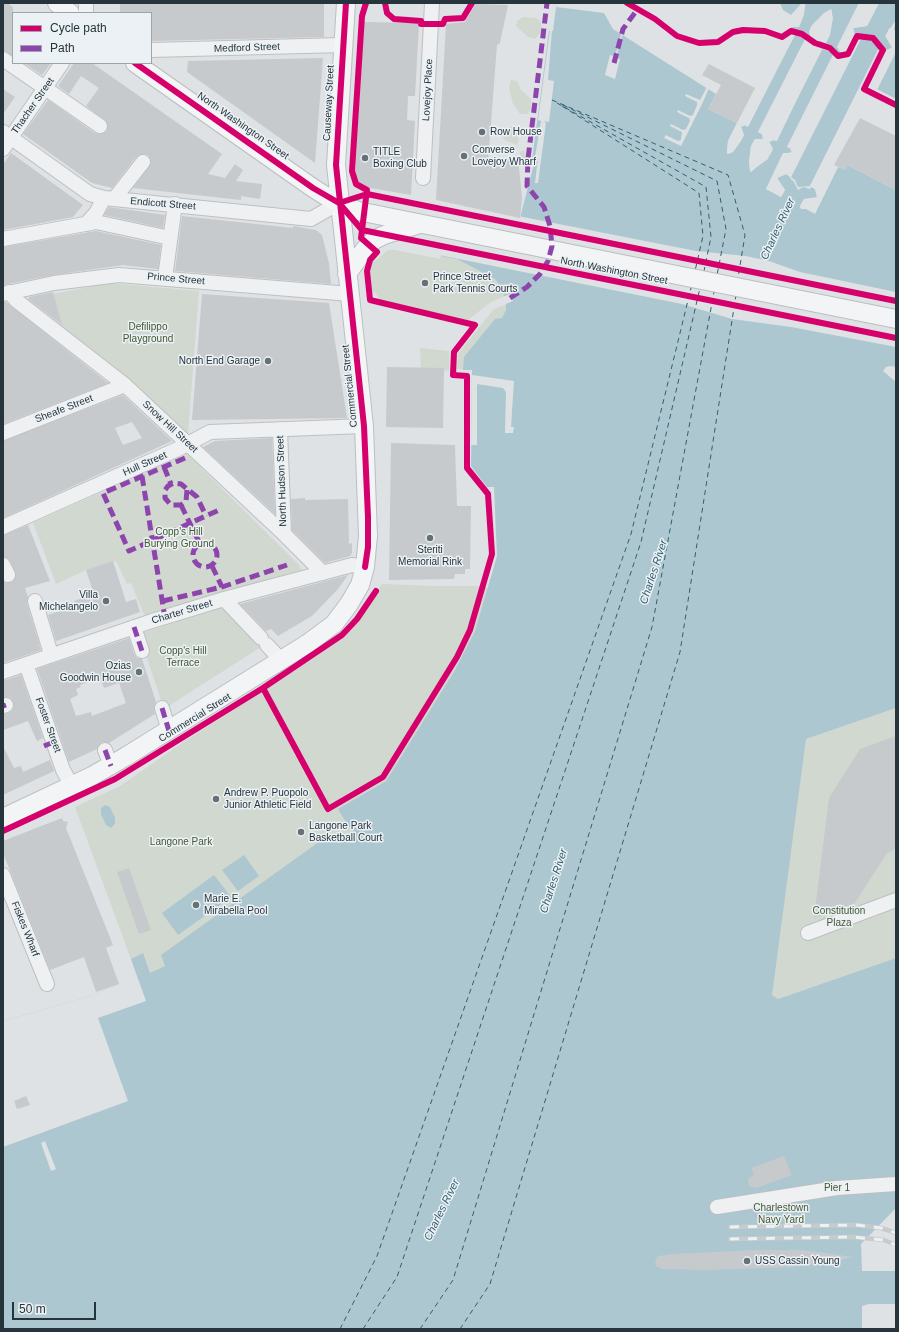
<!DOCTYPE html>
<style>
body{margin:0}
#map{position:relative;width:899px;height:1332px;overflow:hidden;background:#dee2e4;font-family:Helvetica,sans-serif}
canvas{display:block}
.frame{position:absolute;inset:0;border:4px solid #26343c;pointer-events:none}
.legend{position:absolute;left:12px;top:12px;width:140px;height:52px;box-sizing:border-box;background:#ebf1f4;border:1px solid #9ca5aa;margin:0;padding:5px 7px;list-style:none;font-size:12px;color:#26343c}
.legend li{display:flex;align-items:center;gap:8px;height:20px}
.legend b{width:20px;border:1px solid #9ca5aa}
.scale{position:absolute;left:12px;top:1302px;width:84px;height:18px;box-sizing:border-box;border:2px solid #26343c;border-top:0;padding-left:5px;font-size:12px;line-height:14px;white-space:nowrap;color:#26343c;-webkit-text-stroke:3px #ebf1f4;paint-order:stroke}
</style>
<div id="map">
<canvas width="899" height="1332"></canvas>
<div class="frame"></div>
<ul class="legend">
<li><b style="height:5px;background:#d6006c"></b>Cycle path</li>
<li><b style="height:5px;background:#8e44ad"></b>Path</li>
</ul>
<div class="scale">50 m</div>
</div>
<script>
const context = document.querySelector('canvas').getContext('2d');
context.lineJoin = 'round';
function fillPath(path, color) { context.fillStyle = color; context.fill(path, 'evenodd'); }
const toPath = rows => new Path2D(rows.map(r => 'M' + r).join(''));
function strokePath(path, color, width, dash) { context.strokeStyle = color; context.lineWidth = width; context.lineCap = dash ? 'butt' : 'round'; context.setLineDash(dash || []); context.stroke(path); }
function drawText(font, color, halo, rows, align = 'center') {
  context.font = font + ' Helvetica,sans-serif'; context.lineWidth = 3; context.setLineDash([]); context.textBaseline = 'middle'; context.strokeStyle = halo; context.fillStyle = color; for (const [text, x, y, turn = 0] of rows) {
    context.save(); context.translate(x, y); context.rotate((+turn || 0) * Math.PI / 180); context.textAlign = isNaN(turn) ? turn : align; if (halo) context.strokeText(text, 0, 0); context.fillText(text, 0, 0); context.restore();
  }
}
const green = toPath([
 [523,17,536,18,541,22,542,31,535,39,528,37,516,26,517,21],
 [511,80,517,81,521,90,531,99,531,109,527,114,520,114,513,104,509,87],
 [512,126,514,128,519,140,517,145,505,140,503,137,505,130],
 [524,150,526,160,522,166,520,152],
 [447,229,520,295,472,370,457,369,458,354,493,310,513,301,510,294,491,302,468,320,380,301,376,293,370,291,369,276,372,263,381,256,388,250,395,250,440,259],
 [109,283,199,291,188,434,118,370,62,327,53,294],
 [420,348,449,351,449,370,444,371,444,368,421,368],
 [187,454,299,565,301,570,144,615,131,583,127,584,116,561,86,570,56,584,33,523],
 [382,584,432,586,479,586,488,588,475,631,455,670,386,781,339,809,362,845,142,989,75,807,120,786,182,743,314,658,343,637],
 [225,607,261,647,164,709,139,634],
 [896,708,896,958,778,999,771,995,806,739]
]);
const water = toPath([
 [780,3,802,3,791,15,783,10],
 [805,3,859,3,837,47,841,53,833,55,787,147,790,148,792,152,783,154,766,189,781,197,785,190,777,178,786,174,791,177,860,39,855,36,853,28,867,26,879,3,896,3,896,32,889,28,886,37,892,48,885,51,879,48,810,186,815,189,818,197,804,199,800,206,801,209,806,209,815,213,838,167,845,170,847,165,896,190,896,708,806,739,772,995,778,999,896,958,896,1208,861,1244,862,1271,896,1271,896,1304,869,1304,862,1306,862,1329,3,1329,3,1021,90,996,119,984,128,951,131,959,143,953,150,973,165,966,161,955,330,834,336,843,353,834,338,809,386,781,455,670,475,631,497,556,494,487,487,487,471,466,472,370,463,370,464,357,495,319,502,318,506,310,506,304,513,301,510,294,504,296,502,288,495,279,457,259,441,256,451,207,520,218,535,160,532,160,549,31,553,31,556,7,604,13,613,29,716,94,708,109,737,123,728,141,727,154,733,152,744,135,741,127,745,125,747,127,749,124,795,35,791,27,799,27,805,7],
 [832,10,830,35,825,43,820,41,819,42,819,47,822,50,777,139,776,141,774,140,769,142,772,147,768,159,750,172,749,163,751,146,755,139,763,140,762,134,758,132,805,39,810,42,812,38,809,32,824,13],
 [896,52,896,99,877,90],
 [105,805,110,807,115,818,115,824,111,828,106,825,101,814,101,808],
 [244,855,259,876,238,891,222,870],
 [214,875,231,897,178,935,162,913]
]);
const pier = toPath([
 [802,3,805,3,804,15,799,27,791,27,791,30,802,32,811,39,809,32,811,26,824,13,831,9,833,18,830,35,826,43,820,41,819,45,830,48,838,55,841,53,837,47,859,3,861,3,839,46,843,54,834,57,790,146,794,153,792,156,785,156,768,188,781,194,783,190,775,178,785,172,790,174,858,40,854,37,851,29,852,26,866,24,876,3,879,3,867,26,853,28,855,36,857,34,874,36,885,51,893,47,885,36,896,20,894,29,896,34,890,31,887,35,895,46,894,49,885,53,880,51,813,185,817,188,820,198,818,200,805,201,802,206,814,211,836,166,838,167,815,214,806,209,801,209,800,206,804,199,817,198,815,189,811,187,810,189,803,187,798,190,794,182,790,178,790,177,786,174,777,178,785,190,781,197,766,189,783,153,792,153,790,148,787,147,833,55,830,51,821,49,777,141,774,140,769,142,773,149,770,155,751,172,749,163,751,146,755,139,763,139,762,134,758,132,806,39,801,35,794,33,795,34,748,127,745,125,741,127,744,135,741,141,733,152,728,154,727,150,728,141,738,121,739,124,730,141,729,152,740,140,742,135,738,129,739,126,747,124,792,35,788,29,789,26,798,25,802,15,803,5,790,17],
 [830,11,828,35,825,40,820,39,817,41,817,48,820,51,775,138,769,139,767,141,770,149,768,154,752,170,752,151,756,141,764,140,764,133,761,131,806,42,810,44,814,39,811,32,813,27],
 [859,38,872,39,882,49,879,48,810,186,798,187,795,180,791,177,861,39],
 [550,30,552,30,548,80,554,81,549,122,544,121,546,123,538,183,535,183,538,158,535,157,541,121,538,120],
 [622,32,623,33,616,58,620,59,615,79,605,75,610,55,615,56],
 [896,50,877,89,896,99,896,101,875,90],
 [707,87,709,88,703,102,681,146,664,138,666,135,678,141,681,140,682,132,670,126,671,124,683,130,686,129,690,121,689,118,677,112,678,110,690,116,693,115,697,105,697,102,685,96,686,94,700,100],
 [451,205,467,206,696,251,746,256,769,261,800,272,896,292,896,347,791,327,732,319,682,304,439,255,450,206],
 [890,366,896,367,896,382,883,371,886,367],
 [472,375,514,381,511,427,514,427,513,433,505,433,506,392,503,388,477,384,477,445,471,445],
 [128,951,146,1001,98,1018,128,1101,3,1147,3,1021,90,996,119,984,110,958],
 [45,1141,56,1169,51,1171,41,1143]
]);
const ferry = toPath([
 [552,100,728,175,745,235,738,278],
 [557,103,706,187,711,237,704,271],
 [563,105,717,181,726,229,717,275],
 [562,106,699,193,703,236,695,271],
 [340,1329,377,1256,631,534,691,288],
 [363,1329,397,1277,641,542,700,288],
 [420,1329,453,1280,652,627,714,292],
 [460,1329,490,1284,680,652,736,295]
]);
const building = toPath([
 [3,3,7,3,13,7,13,56,3,51],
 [120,3,324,3,324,37,151,41,151,13,120,13],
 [475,4,508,5,500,43,497,45,488,162,518,157,522,198,520,218,436,200,446,24,465,22],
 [364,22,419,23,415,96,408,96,407,120,415,121,411,195,365,187,358,183,355,176],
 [323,58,315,163,187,72,188,61],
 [24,63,51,63,42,75],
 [74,63,92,63,222,154,208,174,225,178,235,164,243,170,236,181,262,184,260,199,241,196,241,200,133,188,151,164,149,156,144,154,136,157,112,188,92,183,23,134,48,100,95,133,100,134,107,131,107,122,86,106,99,88,81,76,69,94,58,86],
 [709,64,755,88,737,123,708,109,721,85,702,75],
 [3,89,15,97,3,114],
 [860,118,896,136,896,190,847,165,845,170,834,165],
 [11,153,83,205,73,217,3,230,3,164],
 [109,207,165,215,163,228,104,215],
 [182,216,293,228,293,226,316,230,322,235,329,263,331,284,175,271],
 [96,231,161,245,158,269,123,265,53,275,3,285,3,247],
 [53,292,62,325,28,299,29,297],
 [202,294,329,303,347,418,192,420],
 [3,302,6,302,108,383,3,424],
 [387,367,444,368,443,428,386,427],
 [123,395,172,441,3,518,3,441],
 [132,422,142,438,123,445,115,428],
 [272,438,275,514,203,447,215,441],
 [391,443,455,445,457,506,471,506,470,569,465,569,465,574,455,574,454,579,389,580],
 [305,498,305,500,348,499,349,544,352,543,352,553,350,556,325,563,292,530,291,499],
 [28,525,50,581,25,588,28,597,27,603,41,650,3,663,3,582,11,583,16,575,10,561,3,557,3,535],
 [113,561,126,602,136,599,140,612,56,641,48,615,76,605,74,601,94,594,86,570],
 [348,575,338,589,312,616,278,636,271,629,266,631,240,604],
 [129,638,134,654,137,658,142,659,144,665,156,702,154,706,155,714,109,743,102,742,97,749,69,762,37,669],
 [100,678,104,688,119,683,126,703,92,716,91,712,76,716,70,699,78,695,76,689,81,687,80,685],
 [21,675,43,738,37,741,28,721,3,730,3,714,12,711,14,706,11,698,3,697,3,681],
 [896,736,896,847,894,850,887,853,854,904,814,918,829,798,860,749],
 [3,746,14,768,21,766,23,772,50,760,54,771,3,795],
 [62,818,63,821,68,822,66,828,113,945,106,948,119,984,96,992,84,957,50,970,3,853,3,841],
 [129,868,151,930,139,934,117,872],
 [26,1096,30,1105,17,1109,14,1101],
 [784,1156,792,1175,757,1188,749,1186,748,1179,754,1174,751,1168],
 [755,1250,803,1250,853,1257,832,1262,792,1267,708,1270,662,1269,656,1266,655,1261,658,1256,673,1254]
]);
const minor = toPath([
 [86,3,86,13],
 [151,50,343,45],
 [3,59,100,126],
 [3,132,90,194,104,198,311,219,339,203],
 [3,149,62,63],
 [423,178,432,3],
 [114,199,143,162],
 [86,224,96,213,104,198],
 [3,239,96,222,170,238],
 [165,278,175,204],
 [9,292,17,301,125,385,284,534,323,573],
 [3,294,54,283,119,275,350,294],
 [280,429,284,534],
 [3,433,125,385],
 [3,527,180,448,210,432,364,426],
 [3,565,8,575],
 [224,599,261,638],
 [35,601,51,654],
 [134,627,142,651],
 [267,645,281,660],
 [26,664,63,770,72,786],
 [3,672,152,621,224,599,352,565,365,567],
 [3,706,6,705],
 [162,708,169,731],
 [105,750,111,766],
 [3,875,47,984],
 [808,933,896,900],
 [717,1207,837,1188,896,1184]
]);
const major = toPath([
 [57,3,70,13],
 [135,63,313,188,332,200,358,211,896,319],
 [347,274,365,249,374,240,384,235,417,225],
 [3,818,92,776,125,757,307,644,334,624,349,604,360,585,365,567,368,536,364,426,336,165,346,3]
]);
const rail = toPath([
 [730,1227,857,1225,881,1228,896,1233],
 [730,1239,853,1237,884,1240,896,1245]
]);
const quiet = toPath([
 [614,63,623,29,637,10],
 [510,298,527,287,540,274,548,261,552,246,550,226,544,207,527,186,528,159,547,3],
 [185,458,103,493,129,551,219,510],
 [164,467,171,484],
 [142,476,164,612],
 [187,490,186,501,181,505,171,505,165,498,165,490,168,486,174,483,181,484,197,497,206,516],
 [181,505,200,544],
 '193 555a12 12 0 1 1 24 0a12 12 0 1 1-24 0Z',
 [212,566,222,587],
 [163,601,222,587,287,565],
 [134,627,142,651],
 [3,706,6,705],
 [162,708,169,731],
 [44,746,54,742],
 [105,750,111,766]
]);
const cycleway = toPath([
 [346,3,336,165,364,426,368,517,368,547,365,567],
 [385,3,387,13,394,19,421,21,421,24,443,24,445,19,463,18,472,3],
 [627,3,655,19,677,36,699,43,718,42,733,32,743,30,765,31,782,37,791,31,802,34,815,43,830,48,838,56,848,54,857,36,873,38,883,50,864,89,896,105],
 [135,63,313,188,339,203,362,230,896,338],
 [339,203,367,194,896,301],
 [263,688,328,809,383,777,457,657,470,630,492,554,488,494,467,468,467,376,453,375,454,352,475,325,370,300,367,271,370,260,377,252,361,238,367,190,356,184,352,171,362,16,366,3],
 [3,831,115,779,263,688,342,635,357,619,376,591]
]);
const markers = [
 [482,132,4,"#667177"],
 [464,156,4,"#667177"],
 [365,158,4,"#667177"],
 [425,283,4,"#667177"],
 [268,361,4,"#667177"],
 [430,538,4,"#667177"],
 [106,601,4,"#667177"],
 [139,672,4,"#667177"],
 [216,799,4,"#667177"],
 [301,832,4,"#667177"],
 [196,905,4,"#667177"],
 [747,1261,4,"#667177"]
];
const streetNames = [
 ["Medford Street",247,48,-2],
 ["Lovejoy Place",428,90,-87],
 ["Causeway Street",329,103,-87],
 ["Thacher Street",33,106,-55],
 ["North Washington Street",243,126,35],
 ["Endicott Street",163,204,5],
 ["North Washington Street",614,271,11],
 ["Prince Street",176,279,5],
 ["Commercial Street",350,386,-96],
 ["Sheafe Street",64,409,-21],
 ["Snow Hill Street",170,427,43],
 ["Hull Street",145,464,-24],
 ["North Hudson Street",282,481,-92],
 ["Charter Street",182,612,-17],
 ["Commercial Street",195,718,-32],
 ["Foster Street",48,725,70],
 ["Fiskes Wharf",25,929,68]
];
const poiNames = [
 ["Row House",490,132],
 ["Converse",472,150],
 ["Lovejoy Wharf",472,162],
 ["TITLE",373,152],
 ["Boxing Club",373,164],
 ["Prince Street",433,277],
 ["Park Tennis Courts",433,289],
 ["North End Garage",260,361,"right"],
 ["Steriti",430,550,"center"],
 ["Memorial Rink",430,562,"center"],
 ["Villa",98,595,"right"],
 ["Michelangelo",98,607,"right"],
 ["Ozias",131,666,"right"],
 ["Goodwin House",131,678,"right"],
 ["Andrew P. Puopolo",224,793],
 ["Junior Athletic Field",224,805],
 ["Langone Park",309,826],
 ["Basketball Court",309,838],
 ["Marie E.",204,899],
 ["Mirabella Pool",204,911],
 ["USS Cassin Young",755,1261]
];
const parkNames = [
 ["Defilippo",148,327],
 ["Playground",148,339],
 ["Copp's Hill",179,532],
 ["Burying Ground",179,544],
 ["Copp's Hill",183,651],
 ["Terrace",183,663],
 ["Langone Park",181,842],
 ["Constitution",839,911],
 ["Plaza",839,923],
 ["Pier 1",837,1188],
 ["Charlestown",781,1208],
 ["Navy Yard",781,1220]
];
const waterNames = [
 ["Charles River",778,229,-65],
 ["Charles River",654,572,-72],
 ["Charles River",554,881,-72],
 ["Charles River",442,1210,-64]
];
fillPath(green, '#d1d8cf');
fillPath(water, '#acc7d0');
fillPath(pier, '#dee2e4');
strokePath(ferry, '#315f70', 1, [5, 4]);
fillPath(building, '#c6cacc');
strokePath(minor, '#bdc0c2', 16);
strokePath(major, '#bbbfc2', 20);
strokePath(minor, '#eef0f1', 14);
strokePath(major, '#f2f4f5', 18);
strokePath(rail, '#c8cbcc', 4.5);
strokePath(rail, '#ebf1f4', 3, [9]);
strokePath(quiet, '#8e44ad', 5, [10, 5]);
strokePath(cycleway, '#d6006c', 6);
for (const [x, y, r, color] of markers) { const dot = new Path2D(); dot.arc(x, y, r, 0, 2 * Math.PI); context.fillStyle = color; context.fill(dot); strokePath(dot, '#ebf1f4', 1.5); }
drawText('10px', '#26343c', '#ebf1f4', streetNames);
drawText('10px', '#26343c', '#ebf1f4', poiNames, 'left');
drawText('10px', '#455833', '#ebf1f4', parkNames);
drawText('italic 11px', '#315f70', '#ebf1f4', waterNames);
</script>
